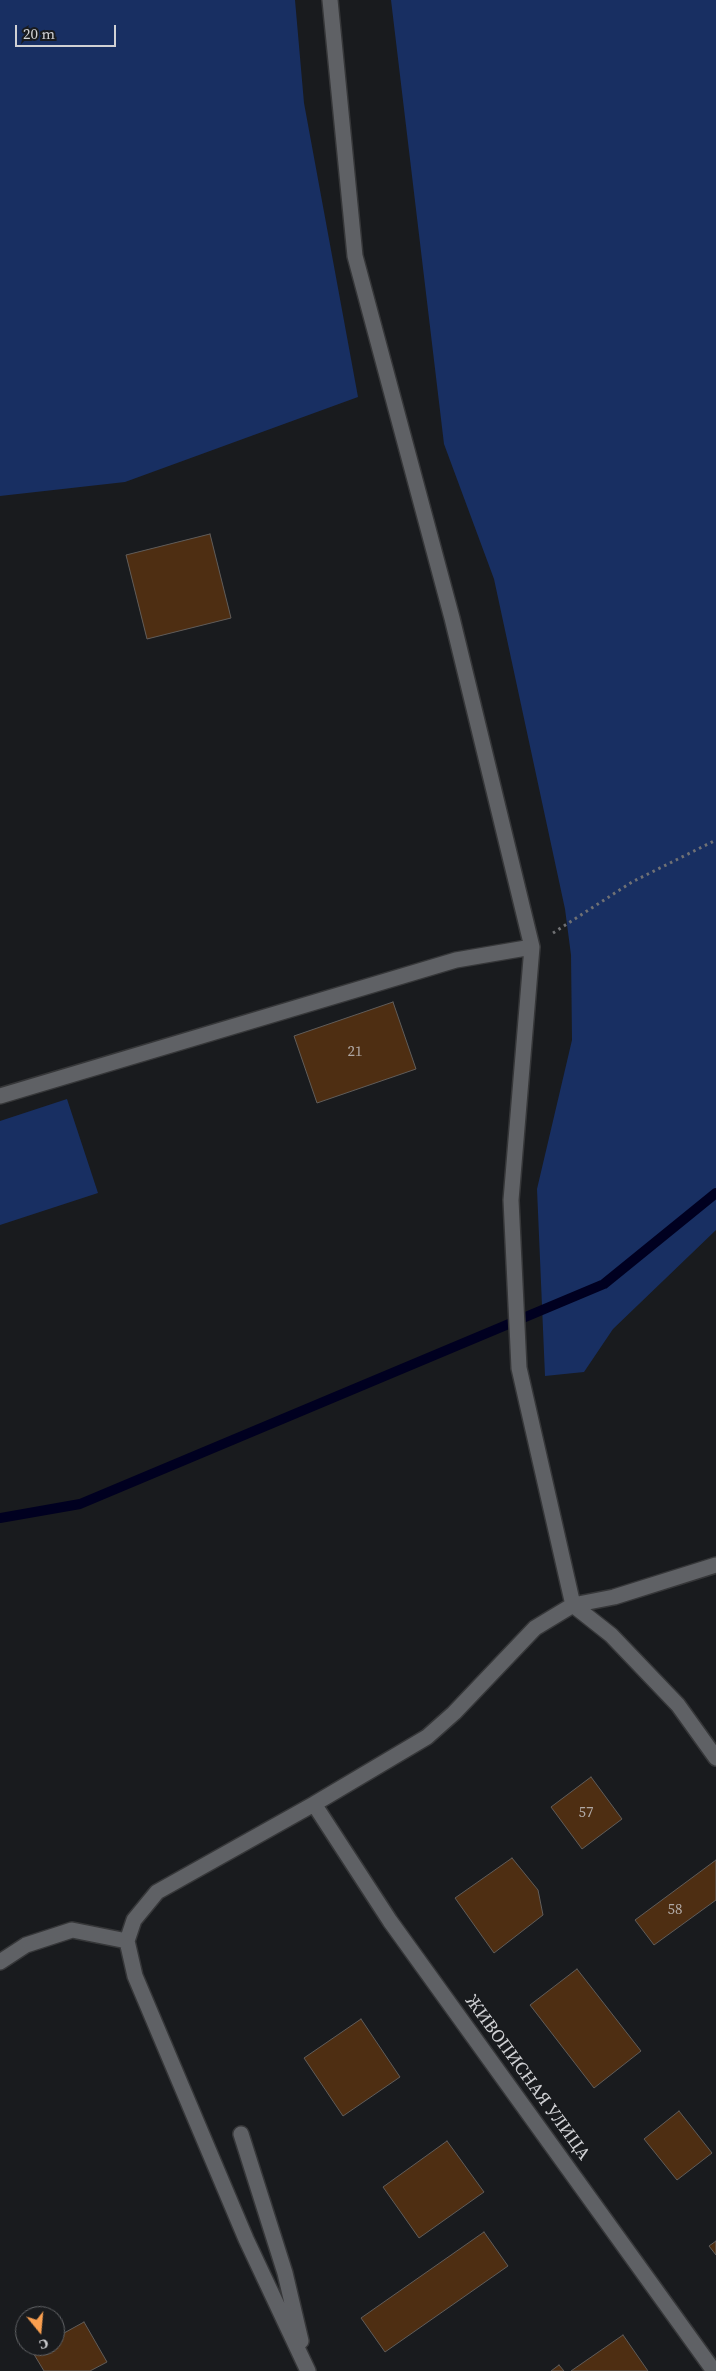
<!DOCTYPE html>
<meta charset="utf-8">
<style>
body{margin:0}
#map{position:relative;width:716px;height:2371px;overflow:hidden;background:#191b1e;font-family:"Source Serif 4",serif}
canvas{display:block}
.north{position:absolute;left:15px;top:2306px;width:50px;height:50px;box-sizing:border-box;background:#191b1e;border:1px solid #626467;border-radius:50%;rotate:163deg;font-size:14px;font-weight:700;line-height:20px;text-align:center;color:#d0d1d4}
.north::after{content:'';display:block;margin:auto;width:18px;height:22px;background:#fa9f4f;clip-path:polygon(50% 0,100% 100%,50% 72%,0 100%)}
.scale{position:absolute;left:15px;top:25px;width:101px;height:22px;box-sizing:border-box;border:2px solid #d0d1d4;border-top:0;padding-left:6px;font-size:15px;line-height:18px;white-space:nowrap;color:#d0d1d4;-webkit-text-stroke:4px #191b1e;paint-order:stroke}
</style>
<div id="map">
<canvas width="716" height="2371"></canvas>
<div class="north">С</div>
<div class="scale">20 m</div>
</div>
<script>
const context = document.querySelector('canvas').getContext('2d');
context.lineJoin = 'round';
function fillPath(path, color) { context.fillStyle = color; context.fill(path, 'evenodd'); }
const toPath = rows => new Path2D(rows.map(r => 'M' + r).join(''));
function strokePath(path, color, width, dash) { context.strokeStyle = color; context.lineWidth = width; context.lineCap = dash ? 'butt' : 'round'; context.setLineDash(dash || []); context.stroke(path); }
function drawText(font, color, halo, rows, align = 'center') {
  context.font = font + ' "Source Serif 4",serif'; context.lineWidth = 4; context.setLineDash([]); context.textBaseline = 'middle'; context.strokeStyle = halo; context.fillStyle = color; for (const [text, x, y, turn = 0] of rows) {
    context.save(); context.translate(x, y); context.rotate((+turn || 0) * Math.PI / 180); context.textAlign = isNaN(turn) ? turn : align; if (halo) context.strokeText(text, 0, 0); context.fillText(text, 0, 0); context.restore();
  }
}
const green = toPath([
 [0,0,295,0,304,103,358,397,125,482,0,496],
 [391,0,716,0,716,1230,613,1329,584,1372,545,1376,537,1189,572,1040,571,955,565,909,494,579,444,444],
 [67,1099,98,1193,0,1225,0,1121]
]);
const stream = toPath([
 [0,1518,80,1504,604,1284,716,1193]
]);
const building = toPath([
 [210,534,231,618,147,639,126,555,210,534],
 [393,1002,416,1069,317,1103,294,1036,393,1002],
 [591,1777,622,1819,582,1849,551,1807,591,1777],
 [512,1858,538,1890,543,1915,494,1953,455,1898,512,1858],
 [716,1860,716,1900,654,1945,635,1920,716,1860],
 [577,1969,641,2051,594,2088,530,2005,577,1969],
 [361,2019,400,2077,343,2116,304,2058,361,2019],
 [679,2111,712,2153,677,2180,644,2139,679,2111],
 [447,2141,484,2192,419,2238,383,2187,447,2141],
 [484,2232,508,2266,385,2352,361,2318,484,2232],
 [716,2241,716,2255,709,2246,716,2241],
 [84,2322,107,2362,90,2371,44,2371,32,2351,41,2346,55,2346,55,2338,84,2322],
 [623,2335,648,2371,571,2371,623,2335],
 [559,2365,564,2371,551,2371,559,2365]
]);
const path = toPath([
 [553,933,632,882,716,840]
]);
const minor = toPath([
 [330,0,355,256,452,618,532,947,511,1200,519,1368,573,1605,611,1635,678,1705,716,1758],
 [0,1096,456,960,532,947],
 [314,1804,390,1921,714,2371],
 [0,1962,26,1945,72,1930,127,1941],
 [241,2134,285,2273,301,2341],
 [308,2371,246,2239,135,1976,127,1941,134,1920,157,1892,314,1804,427,1737,454,1713,535,1628,573,1605,614,1597,716,1565]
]);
const numberNames = [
 ["21",355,1052],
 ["57",586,1813],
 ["58",675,1910]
];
const streetNames = [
 ["ЖИВОПИСНАЯ УЛИЦА",527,2078,54]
];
fillPath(green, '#182f62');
strokePath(stream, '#000020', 10);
fillPath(building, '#4e2e12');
strokePath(building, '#615d5a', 1);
strokePath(minor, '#363739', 18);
strokePath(path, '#707174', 3, [2.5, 4]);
strokePath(minor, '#5f6165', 15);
drawText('15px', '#b0a8a4', null, numberNames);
drawText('18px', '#d0d1d4', '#191b1e', streetNames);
</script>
